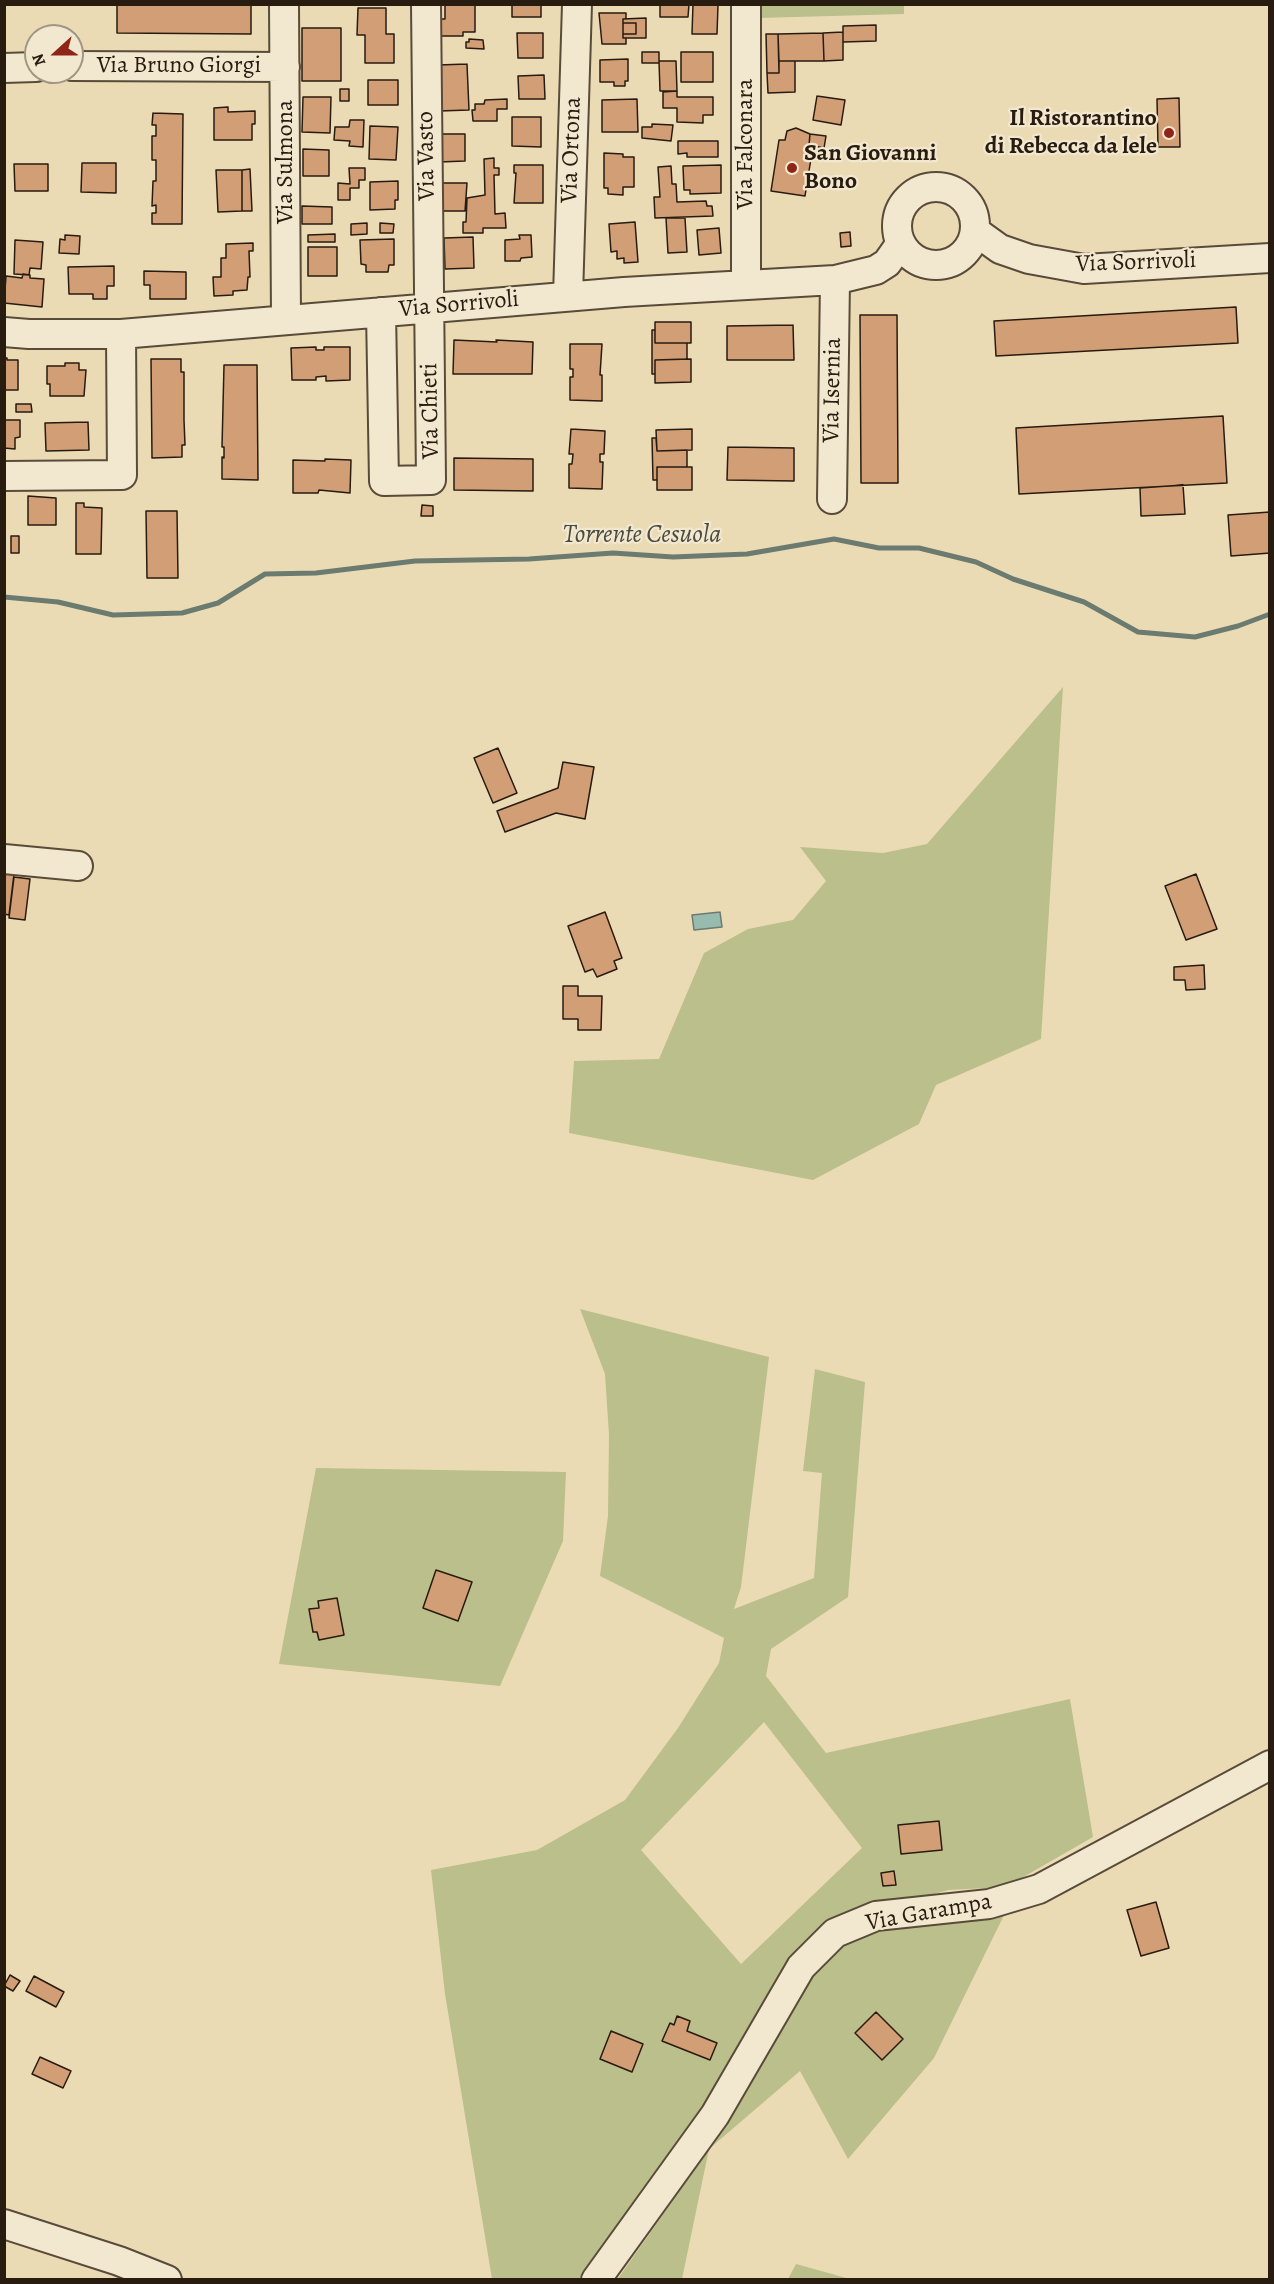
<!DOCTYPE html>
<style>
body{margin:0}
#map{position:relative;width:1274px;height:2284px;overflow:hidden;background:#ebdbb5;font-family:Alegreya,serif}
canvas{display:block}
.frame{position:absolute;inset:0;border:6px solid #281b10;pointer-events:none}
.north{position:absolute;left:24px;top:24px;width:60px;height:60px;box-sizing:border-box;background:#f2e8cf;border:2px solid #a19683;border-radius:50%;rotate:249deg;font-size:16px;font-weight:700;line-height:24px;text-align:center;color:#281b10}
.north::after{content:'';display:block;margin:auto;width:21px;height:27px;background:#8f2418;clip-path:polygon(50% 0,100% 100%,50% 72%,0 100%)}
</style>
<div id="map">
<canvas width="1274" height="2284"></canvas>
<div class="frame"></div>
<div class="north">N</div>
</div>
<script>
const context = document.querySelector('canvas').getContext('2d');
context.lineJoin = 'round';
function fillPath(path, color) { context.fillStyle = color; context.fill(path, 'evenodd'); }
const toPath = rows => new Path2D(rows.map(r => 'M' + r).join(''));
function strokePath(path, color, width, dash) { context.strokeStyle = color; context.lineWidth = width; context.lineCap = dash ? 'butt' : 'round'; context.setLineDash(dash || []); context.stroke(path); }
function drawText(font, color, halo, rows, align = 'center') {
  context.font = font + ' Alegreya,serif'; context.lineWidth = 4.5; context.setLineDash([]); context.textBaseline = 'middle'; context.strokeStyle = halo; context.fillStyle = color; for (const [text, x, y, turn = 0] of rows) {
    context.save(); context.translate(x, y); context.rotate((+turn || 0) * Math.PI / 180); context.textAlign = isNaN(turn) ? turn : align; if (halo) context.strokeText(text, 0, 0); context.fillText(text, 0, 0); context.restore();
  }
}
const green = toPath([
 [759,5,904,5,904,14,759,18],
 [1063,687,1041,1039,936,1085,919,1124,813,1180,569,1133,574,1061,659,1059,704,953,748,929,793,920,826,881,800,847,883,853,927,844],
 [580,1309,769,1357,741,1587,734,1609,814,1578,822,1473,803,1471,815,1369,865,1382,848,1597,771,1649,766,1676,826,1753,1070,1699,1093,1837,1006,1887,948,1890,827,1926,712,2110,578,2280,492,2279,445,1994,431,1870,537,1850,625,1800,678,1728,719,1663,724,1638,600,1576,608,1516,609,1435,605,1374],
 [764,1722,862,1848,741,1964,641,1850],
 [316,1468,566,1472,563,1541,500,1686,279,1664],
 [1008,1907,934,2058,848,2159,800,2071,709,2149,682,2279,617,2280,709,2149,791,2001,834,1947,882,1926],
 [796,2264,850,2279,788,2279]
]);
const water = toPath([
 [720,912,722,927,694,930,692,915,720,912]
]);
const stream = toPath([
 [4,597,58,602,113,615,182,613,218,603,265,574,316,573,415,561,529,559,613,553,673,557,747,554,834,539,879,548,919,548,976,562,1013,579,1084,602,1138,632,1195,637,1238,626,1270,614]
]);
const building = toPath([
 [117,4,251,4,251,34,117,33,117,4],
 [445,4,475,4,475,32,463,32,463,36,441,36,441,19,445,19,445,4],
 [512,4,541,4,541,17,512,17,512,4],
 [660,4,689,4,688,17,660,17,660,4],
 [693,4,718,5,717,34,692,34,693,4],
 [358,8,386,8,386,34,394,34,394,63,365,63,365,35,357,35,358,8],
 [599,13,626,13,626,19,623,19,623,38,626,38,626,44,602,44,599,13],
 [646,18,646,38,623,38,623,34,636,34,636,23,623,23,623,19,646,18],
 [623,23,636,23,636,34,623,34,623,23],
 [876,25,876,41,843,42,843,26,876,25],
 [302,28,341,28,341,81,302,81,302,28],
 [843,32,843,60,824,61,823,33,843,32],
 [517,33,543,33,543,58,518,58,517,33],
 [823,33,824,61,779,61,778,34,823,33],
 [766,34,778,34,779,73,767,73,766,34],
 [469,39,483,40,484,49,466,48,466,42,469,42,469,39],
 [642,52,659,52,659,63,642,63,642,52],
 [681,52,713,52,713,82,681,82,681,52],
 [628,59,628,81,625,81,625,86,614,86,614,82,600,82,600,60,628,59],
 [659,61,676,61,677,91,660,91,659,61],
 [779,61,795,61,795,92,768,93,767,73,779,73,779,61],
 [467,64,469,110,439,111,438,65,467,64],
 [544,75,545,99,519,99,518,76,544,75],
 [368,80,398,80,398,105,368,105,368,80],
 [340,89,349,89,349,101,340,101,340,89],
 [677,91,677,97,713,97,713,115,703,115,703,123,677,122,677,108,663,108,663,92,677,91],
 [817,96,845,100,841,125,813,120,817,96],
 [303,97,331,97,330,133,302,132,303,97],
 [1179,98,1180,147,1158,147,1157,99,1179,98],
 [507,99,507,109,497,109,497,121,473,121,472,110,475,110,475,104,484,104,485,100,507,99],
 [637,99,638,132,602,132,602,100,637,99],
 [228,107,228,112,255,111,255,124,252,124,252,140,214,140,214,108,228,107],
 [153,113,183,114,182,224,152,224,152,213,156,213,156,205,152,206,153,181,156,181,156,160,152,160,152,136,156,136,156,125,152,125,153,113],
 [512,117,541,117,541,147,512,146,512,117],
 [350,120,364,120,363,147,349,146,350,141,334,140,335,127,349,127,350,120],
 [652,124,673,125,671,141,642,138,642,127,652,127,652,124],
 [370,126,398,127,396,160,369,159,370,126],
 [796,128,810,134,809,145,813,146,805,196,771,191,779,140,785,140,787,131,796,128],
 [437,134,465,134,465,161,439,162,437,134],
 [810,134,826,136,824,148,809,145,810,134],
 [678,141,718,141,718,157,687,157,687,153,678,154,678,141],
 [303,149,329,150,329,176,303,176,303,149],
 [604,153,623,154,623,157,634,157,634,187,623,187,623,195,608,194,608,188,604,188,604,153],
 [494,158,494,168,499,168,499,175,494,175,495,214,505,213,506,228,483,228,483,233,463,233,463,222,466,222,467,198,485,195,484,159,494,158],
 [82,163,116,163,116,193,81,192,82,163],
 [14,164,48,164,48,191,15,191,14,164],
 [514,165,543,165,543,203,514,203,516,173,514,173,514,165],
 [721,165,721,193,690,194,690,190,684,190,683,166,721,165],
 [671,166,672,184,676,184,677,202,706,201,707,206,712,206,713,216,655,218,654,197,660,197,658,167,671,166],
 [349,168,365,168,365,180,359,180,359,188,350,188,350,200,338,200,338,183,350,184,349,168],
 [250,169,252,211,242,211,242,170,250,169],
 [216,170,242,170,242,211,218,212,216,170],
 [398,181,398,200,395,200,395,209,370,210,370,182,398,181],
 [437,183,467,183,465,211,438,211,437,183],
 [302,206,332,207,332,224,302,224,302,206],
 [666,218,685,218,687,252,668,253,666,218],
 [635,222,638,262,624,263,624,258,617,259,617,251,611,252,609,224,635,222],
 [367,223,367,234,351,235,351,224,367,223],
 [380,223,394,224,393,233,380,233,380,223],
 [719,228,721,253,699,255,697,230,719,228],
 [850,232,851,246,841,247,840,233,850,232],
 [335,234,335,242,308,242,308,235,335,234],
 [65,235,80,236,79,254,59,253,60,239,65,240,65,235],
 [519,235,531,235,532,257,521,258,520,261,505,261,505,240,520,239,519,235],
 [473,237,474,268,445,269,444,238,473,237],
 [394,239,394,265,389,265,388,272,366,272,366,265,361,264,360,240,394,239],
 [15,240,43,242,41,269,30,268,29,275,14,274,15,240],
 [253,243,253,251,249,251,250,277,248,277,247,290,233,291,233,295,214,296,213,277,221,277,221,258,226,258,226,244,253,243],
 [308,247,337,247,337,276,308,276,308,247],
 [114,266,114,286,107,286,107,299,93,299,93,294,69,294,68,267,114,266],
 [144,271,186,272,186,299,150,299,150,285,144,285,144,271],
 [23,274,30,275,30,278,44,279,42,307,4,303,6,276,22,278,23,274],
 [1236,307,1238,343,996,356,994,321,1236,307],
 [860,315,897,315,898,483,861,483,860,315],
 [655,322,691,322,691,343,655,343,655,322],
 [793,325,794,360,727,360,727,326,793,325],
 [652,330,655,330,655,343,687,343,687,359,655,360,655,374,652,374,652,330],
 [454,340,497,342,496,340,533,342,532,374,453,374,454,340],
 [570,344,602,344,600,375,602,375,602,401,570,400,570,377,573,377,573,369,570,369,570,344],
 [316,347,316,350,324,350,324,347,350,347,350,380,326,381,326,376,316,377,316,380,292,380,291,348,316,347],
 [4,358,7,358,7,360,18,360,18,390,4,390,4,358],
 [151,359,181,359,181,372,184,372,184,420,185,445,182,445,182,457,152,458,151,359],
 [691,359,691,382,655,383,655,360,691,359],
 [65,363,79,363,79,370,86,370,84,396,50,396,50,384,47,384,47,366,65,366,65,363],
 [224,365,257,365,258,480,222,479,222,457,224,458,224,447,222,447,224,365],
 [16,404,31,404,32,412,16,412,16,404],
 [1223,416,1227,483,1019,494,1016,428,1223,416],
 [4,420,20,420,20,437,15,438,15,449,4,448,4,420],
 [88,422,89,450,46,451,45,423,88,422],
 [571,429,605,431,604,454,600,454,600,462,603,462,602,489,569,488,569,464,572,464,573,454,569,454,571,429],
 [692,429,692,450,657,451,656,430,692,429],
 [652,438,656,438,657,451,687,450,687,467,657,467,657,480,653,480,652,438],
 [728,447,794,448,794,481,727,480,728,447],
 [454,458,533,459,533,491,454,490,454,458],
 [325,459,351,460,350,493,319,490,318,493,293,493,293,460,325,461,325,459],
 [657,467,692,467,692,490,657,490,657,467],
 [1183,485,1185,514,1141,516,1140,488,1183,485],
 [28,496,56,498,56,525,28,525,28,496],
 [76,503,84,503,84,507,102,508,101,554,76,554,76,503],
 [422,505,433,506,433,516,421,516,422,505],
 [146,511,177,511,178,578,147,578,146,511],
 [1270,512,1270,553,1231,556,1228,515,1270,512],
 [11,536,19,536,19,553,11,553,11,536],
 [498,748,517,793,493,803,474,758,498,748],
 [563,762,594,767,585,819,556,813,505,832,497,811,558,788,563,762],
 [4,873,14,874,9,915,4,914,4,873],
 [1196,874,1217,929,1186,940,1165,886,1196,874],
 [14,877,30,879,25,920,9,918,14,877],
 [605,912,622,958,614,961,617,969,597,977,593,969,585,972,568,926,605,912],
 [1204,965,1205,989,1186,990,1185,980,1174,980,1174,967,1204,965],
 [563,986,578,986,578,996,602,996,601,1030,578,1030,578,1019,563,1019,563,986],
 [436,1570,472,1582,458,1621,423,1608,436,1570],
 [337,1598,344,1635,319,1640,317,1632,313,1632,309,1609,319,1608,318,1601,337,1598],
 [939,1821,942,1850,901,1854,898,1825,939,1821],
 [894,1871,896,1885,883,1886,881,1873,894,1871],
 [1156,1902,1169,1948,1141,1956,1127,1910,1156,1902],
 [10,1975,20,1981,13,1991,4,1986,10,1975],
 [34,1976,64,1992,56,2007,26,1991,34,1976],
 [876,2012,903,2039,882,2060,855,2033,876,2012],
 [677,2016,690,2021,687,2031,717,2043,710,2060,662,2041,670,2023,674,2025,677,2016],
 [611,2031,643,2044,632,2072,600,2059,611,2031],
 [40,2057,71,2071,63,2088,32,2074,40,2057]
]);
const minor = toPath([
 [284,4,286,319],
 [72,66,285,67],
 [4,68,36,67],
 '897 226a39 39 0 1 1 78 0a39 39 0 1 1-78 0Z',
 [975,231,1000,249,1029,259,1084,269,1270,258],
 [746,284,746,4],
 [568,296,577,4],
 [381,312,384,481,431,480,426,4],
 [4,332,29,334,121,334,624,292,835,280,876,270,887,263,901,243],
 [4,476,122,475,121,334],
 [832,499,835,280],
 [4,859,78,866],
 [4,2224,119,2261,167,2280],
 [596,2280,715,2115,801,1967,835,1933,876,1916,989,1904,1039,1889,1270,1765]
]);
const markers = [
 [1169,133,6,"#8f2418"],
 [792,168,6,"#8f2418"]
];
const streetNames = [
 ["Via Bruno Giorgi",179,66],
 ["Via Falconara",746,144,-90],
 ["Via Ortona",572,150,-88],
 ["Via Vasto",427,156,-91],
 ["Via Sulmona",286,162,-90],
 ["Via Sorrivoli",1136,263,-2],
 ["Via Sorrivoli",459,305,-5],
 ["Via Isernia",833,390,-89],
 ["Via Chieti",431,411,-91],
 ["Via Garampa",929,1913,-10]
];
const poiNames = [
 ["Il Ristorantino",1157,119],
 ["di Rebecca da lele",1157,147],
 ["San Giovanni",804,154,"left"],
 ["Bono",804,182,"left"]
];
const waterNames = [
 ["Torrente Cesuola",642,536]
];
fillPath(green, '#babf8b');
fillPath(water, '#98bbaf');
strokePath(water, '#6b7b6f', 1.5);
strokePath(stream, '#6b7b6f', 5);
fillPath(building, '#d29e76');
strokePath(building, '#281b10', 1.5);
strokePath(minor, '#594b39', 32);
strokePath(minor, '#f2e8cf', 28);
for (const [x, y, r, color] of markers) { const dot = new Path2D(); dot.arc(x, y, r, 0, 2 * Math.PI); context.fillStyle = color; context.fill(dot); strokePath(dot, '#f2e8cf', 2); }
drawText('24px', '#281b10', '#f2e8cf', streetNames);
drawText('bold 24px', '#281b10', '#f2e8cf', poiNames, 'right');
drawText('italic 26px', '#4a4b40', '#f2e8cf', waterNames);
</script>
